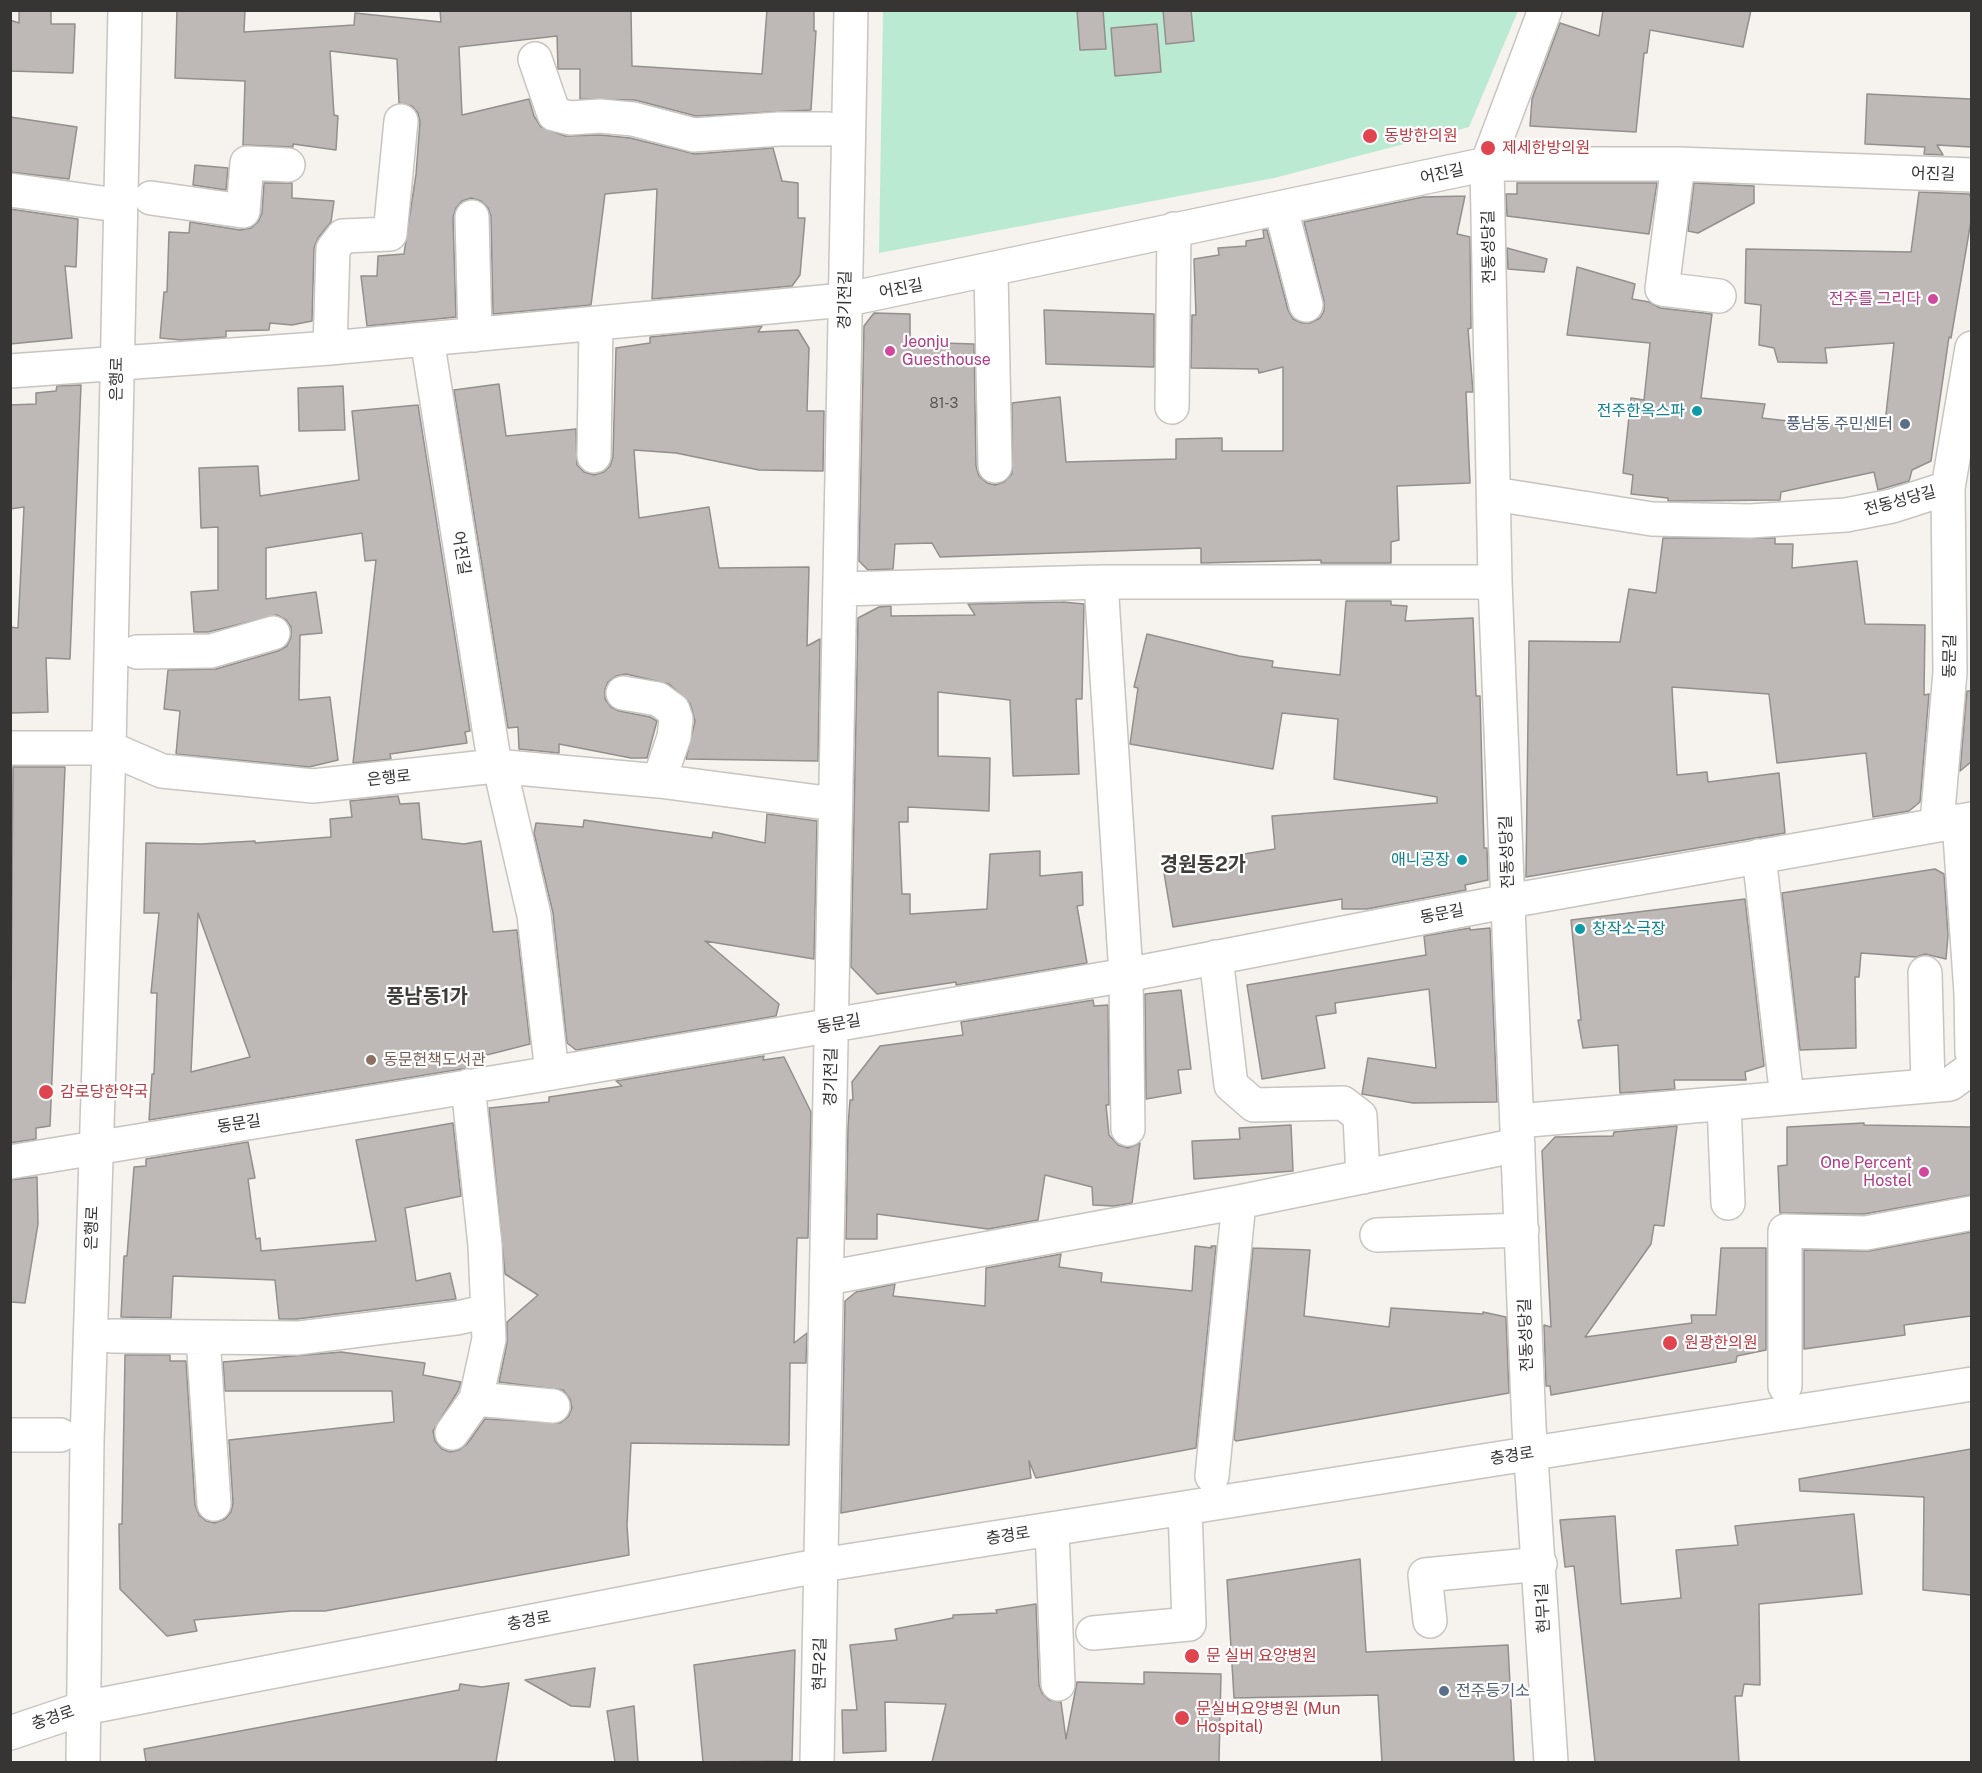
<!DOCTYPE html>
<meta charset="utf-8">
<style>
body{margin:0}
#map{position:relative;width:1982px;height:1773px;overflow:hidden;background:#f6f2ee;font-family:"Public Sans",sans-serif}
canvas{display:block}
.frame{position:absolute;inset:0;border:12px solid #373534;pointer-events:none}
</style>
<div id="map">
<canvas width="1982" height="1773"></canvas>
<div class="frame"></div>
</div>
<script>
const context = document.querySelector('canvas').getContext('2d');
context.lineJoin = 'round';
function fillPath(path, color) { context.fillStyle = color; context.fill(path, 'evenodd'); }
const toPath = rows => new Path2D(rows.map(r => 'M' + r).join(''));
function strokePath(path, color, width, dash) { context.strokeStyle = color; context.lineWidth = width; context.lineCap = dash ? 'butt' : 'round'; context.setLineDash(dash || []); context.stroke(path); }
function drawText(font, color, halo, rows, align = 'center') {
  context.font = font + ' "Public Sans","Noto Sans KR",sans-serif'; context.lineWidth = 4.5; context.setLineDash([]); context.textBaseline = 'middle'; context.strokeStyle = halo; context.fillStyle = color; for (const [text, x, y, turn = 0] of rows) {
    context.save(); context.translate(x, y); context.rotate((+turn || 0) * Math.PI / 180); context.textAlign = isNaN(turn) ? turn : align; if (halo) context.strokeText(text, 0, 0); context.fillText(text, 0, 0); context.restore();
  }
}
const green = toPath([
 [883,11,1518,11,1469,127,1274,178,879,253]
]);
const building = toPath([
 [19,10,51,10,51,24,75,24,73,73,10,71,10,20,19,23,19,10],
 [177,10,245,10,244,32,354,25,355,13,441,22,440,10,631,10,632,66,762,74,767,10,814,10,814,31,816,31,811,110,696,116,635,100,580,99,580,69,558,69,557,36,459,47,462,115,529,99,534,116,541,127,565,136,600,135,630,138,695,154,773,148,782,181,798,183,798,218,805,218,800,275,792,286,652,299,657,189,605,194,591,305,493,314,491,216,488,208,481,201,471,198,462,201,456,208,453,217,456,317,367,326,361,276,377,276,378,256,404,254,416,174,420,122,418,113,412,106,399,103,397,59,330,51,334,115,338,116,336,150,293,144,293,147,243,145,245,81,175,78,177,10],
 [1077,10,1103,10,1106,49,1080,50,1077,10],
 [1163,10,1191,10,1194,41,1166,44,1163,10],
 [1603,10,1751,10,1743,47,1650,30,1647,53,1644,53,1636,132,1530,126,1532,99,1560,23,1599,36,1603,10],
 [1157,24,1161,72,1115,76,1111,28,1157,24],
 [1867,94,1971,99,1971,147,1937,145,1943,155,1924,154,1925,147,1865,144,1867,94],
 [10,117,77,127,69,179,10,172,10,117],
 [195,165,228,168,226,190,193,185,195,165],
 [264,183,292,183,292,198,334,201,331,222,318,238,314,248,312,321,292,325,270,323,269,330,226,331,226,337,181,340,160,338,164,292,167,292,169,232,189,233,190,222,240,230,251,228,258,222,262,213,264,183],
 [1517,183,1657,183,1649,234,1507,216,1506,194,1517,194,1517,183],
 [1694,183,1754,186,1754,203,1698,233,1688,231,1694,183],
 [1919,192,1969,194,1971,197,1971,221,1951,338,1949,337,1931,461,1912,470,1909,481,1878,490,1874,472,1781,492,1780,500,1668,501,1668,498,1631,494,1633,475,1623,473,1631,398,1644,400,1650,343,1567,335,1577,267,1635,284,1632,299,1649,302,1660,308,1712,314,1701,398,1765,404,1762,418,1822,425,1885,423,1894,343,1825,348,1827,363,1778,362,1774,348,1759,345,1761,305,1745,303,1746,249,1911,252,1919,192],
 [1465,196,1457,234,1470,237,1471,328,1468,329,1473,392,1466,392,1470,483,1397,486,1399,540,1391,542,1391,563,1321,563,1321,560,1201,563,1201,548,940,557,932,543,895,544,893,569,868,570,859,561,864,326,874,313,910,314,910,342,974,344,976,466,979,476,987,483,995,485,1004,482,1012,474,1012,403,1060,397,1066,462,1176,459,1176,439,1222,438,1222,451,1283,451,1283,367,1259,373,1258,369,1191,368,1192,315,1196,315,1194,259,1219,255,1218,248,1246,246,1246,241,1264,238,1263,230,1267,230,1288,310,1293,319,1302,323,1310,323,1320,318,1324,311,1324,301,1304,222,1423,197,1465,196],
 [10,209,78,219,76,267,65,266,72,338,10,344,10,209],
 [1507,248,1547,259,1544,272,1508,269,1507,248],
 [1044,310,1154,314,1154,367,1046,364,1044,310],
 [762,326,758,332,798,330,809,348,807,411,824,411,823,471,759,470,676,453,634,450,639,518,709,507,719,568,809,567,807,646,820,639,818,761,686,759,695,721,690,703,669,684,626,674,616,676,608,682,605,689,605,699,611,707,619,711,650,717,657,721,647,758,631,758,559,744,559,753,519,749,518,727,508,728,454,390,499,384,506,436,576,429,577,465,584,472,594,475,604,472,610,466,613,457,616,348,650,343,650,337,762,326],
 [81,385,70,659,46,658,48,712,10,713,10,627,18,628,24,507,10,509,10,405,36,404,36,393,56,391,57,386,81,385],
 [343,386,345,430,299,431,298,388,343,386],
 [418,405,470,731,465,732,467,743,390,754,391,759,353,763,376,560,365,561,362,533,266,548,266,599,316,592,322,633,300,635,299,700,330,697,338,760,309,767,176,754,180,711,164,709,168,670,216,669,278,651,287,646,291,637,291,627,286,620,277,615,208,632,194,632,191,592,218,590,218,527,201,528,199,468,258,466,260,496,359,480,352,411,418,405],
 [1663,538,1775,538,1775,544,1793,544,1792,568,1857,561,1865,624,1925,625,1924,695,1929,694,1920,802,1909,811,1873,817,1866,753,1777,763,1769,694,1672,687,1677,775,1707,772,1708,782,1779,773,1785,833,1526,877,1529,641,1620,642,1629,589,1656,593,1663,538],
 [1346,601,1391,601,1391,605,1407,606,1405,621,1473,618,1476,696,1480,696,1484,848,1487,848,1488,880,1465,885,1466,890,1367,909,1342,909,1342,899,1173,927,1163,867,1275,849,1272,816,1437,803,1437,797,1334,779,1338,719,1282,713,1273,769,1130,744,1138,688,1134,687,1147,634,1239,656,1273,661,1272,667,1340,675,1346,601],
 [1063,602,1084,604,1082,699,1076,699,1079,774,1013,776,1010,700,938,692,938,756,990,758,989,811,908,807,908,822,899,822,902,894,910,894,910,914,987,909,990,854,1040,851,1040,876,1082,872,1083,905,1077,906,1087,963,956,985,956,982,877,994,851,967,858,618,879,607,891,606,891,616,975,615,968,604,1063,602],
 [1967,691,1971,691,1971,762,1960,771,1967,691],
 [13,767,65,767,50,1126,36,1128,36,1139,10,1143,13,767],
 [398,796,400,804,419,803,422,839,464,844,481,841,493,932,517,930,530,1044,467,1060,468,1068,149,1120,152,1074,154,1074,157,993,151,993,159,913,144,913,146,843,201,844,255,841,255,843,331,837,330,819,352,817,350,801,398,796],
 [198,913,250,1057,191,1072,198,913],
 [767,814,817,821,814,959,705,941,779,1004,776,1016,576,1050,567,1043,553,913,534,833,536,823,583,827,584,820,712,838,713,832,765,843,767,814],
 [1935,869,1944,874,1948,935,1946,959,1925,954,1916,957,1861,953,1859,977,1855,977,1856,1048,1800,1050,1782,893,1935,869],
 [1745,899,1764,1066,1745,1072,1746,1080,1674,1080,1675,1089,1620,1093,1618,1045,1583,1048,1578,1020,1581,1020,1571,920,1745,899],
 [1470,928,1470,930,1490,928,1497,1102,1413,1103,1362,1094,1368,1058,1436,1068,1429,989,1335,1003,1336,1013,1316,1016,1325,1068,1262,1079,1247,985,1426,955,1424,936,1470,928],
 [1181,990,1191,1069,1178,1070,1181,1093,1146,1099,1145,994,1181,990],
 [1093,1000,1094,1006,1108,1005,1109,1105,1106,1105,1109,1135,1118,1145,1128,1148,1140,1143,1132,1203,1114,1206,1093,1205,1092,1187,1045,1175,1038,1220,988,1229,877,1214,877,1239,846,1239,848,1126,850,1100,853,1100,852,1082,880,1046,963,1035,961,1022,1093,1000],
 [764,1056,763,1060,784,1057,811,1112,808,1238,797,1238,794,1343,807,1333,806,1363,790,1363,789,1445,631,1443,627,1525,629,1555,325,1611,291,1611,194,1620,197,1631,167,1636,120,1589,119,1524,122,1524,125,1355,170,1355,170,1361,186,1361,195,1505,199,1515,206,1521,215,1523,225,1519,231,1512,233,1503,229,1440,394,1422,392,1391,225,1391,223,1362,341,1352,425,1363,423,1375,461,1382,458,1391,433,1431,435,1441,442,1449,450,1452,459,1450,467,1444,485,1419,560,1423,568,1417,572,1408,570,1399,563,1390,499,1382,507,1343,507,1322,538,1295,505,1274,489,1108,549,1102,549,1097,622,1086,616,1081,764,1056],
 [453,1123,461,1196,405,1208,416,1281,450,1273,456,1299,297,1319,279,1319,275,1280,173,1276,171,1318,121,1317,124,1256,127,1256,134,1167,146,1166,146,1159,248,1142,255,1178,248,1179,256,1239,260,1238,261,1251,376,1241,356,1140,453,1123],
 [1864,1123,1864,1125,1971,1127,1971,1195,1864,1214,1780,1213,1778,1166,1787,1165,1787,1127,1864,1123],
 [1291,1125,1293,1171,1194,1179,1192,1141,1240,1139,1239,1128,1291,1125],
 [1677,1126,1664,1226,1654,1225,1651,1244,1585,1337,1692,1323,1691,1315,1716,1315,1721,1248,1766,1248,1766,1350,1737,1356,1736,1362,1551,1395,1550,1386,1546,1386,1544,1325,1551,1327,1542,1151,1555,1137,1613,1136,1614,1132,1677,1126],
 [37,1177,38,1224,25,1303,10,1302,10,1180,37,1177],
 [1971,1232,1971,1316,1904,1325,1905,1335,1804,1349,1804,1250,1869,1251,1971,1232],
 [1195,1246,1212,1248,1211,1246,1216,1246,1196,1448,1036,1478,1029,1461,1031,1478,841,1513,845,1301,856,1292,895,1284,893,1296,985,1306,986,1268,1061,1254,1059,1267,1102,1273,1101,1282,1192,1291,1195,1246],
 [1253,1248,1310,1250,1304,1316,1389,1327,1391,1308,1483,1314,1483,1312,1506,1317,1509,1393,1236,1441,1234,1439,1253,1248],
 [1971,1449,1971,1595,1923,1590,1924,1497,1800,1491,1799,1479,1971,1449],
 [1854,1514,1862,1594,1759,1604,1760,1685,1744,1684,1742,1696,1735,1696,1739,1762,1595,1762,1574,1566,1565,1567,1560,1520,1615,1516,1621,1604,1681,1598,1676,1550,1738,1545,1735,1526,1854,1514],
 [1360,1559,1366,1652,1508,1645,1514,1762,1382,1762,1378,1695,1234,1698,1227,1580,1360,1559],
 [1036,1604,1039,1685,1042,1693,1049,1700,1061,1702,1066,1739,1077,1682,1144,1684,1144,1672,1221,1674,1219,1762,932,1762,946,1704,885,1702,886,1751,843,1753,842,1710,857,1710,850,1645,897,1640,895,1629,953,1618,953,1615,997,1613,996,1610,1036,1604],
 [795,1650,792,1761,703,1762,694,1665,795,1650],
 [595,1668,590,1707,571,1706,525,1680,595,1668],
 [509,1683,496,1762,146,1762,144,1749,459,1690,460,1684,482,1687,509,1683],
 [634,1706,638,1762,615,1762,607,1711,634,1706]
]);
const minor = toPath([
 [1545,10,1487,164,1495,582,1529,1427,1551,1762],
 [535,59,554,114,570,118,600,116,633,119,694,135,779,129,828,129],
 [1678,164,1662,289,1719,296],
 [10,190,102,203],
 [151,198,243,211,247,163,288,165],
 [1281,209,1306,305],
 [472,217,475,335],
 [991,271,995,466],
 [427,339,495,766],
 [330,348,333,249,343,236,390,234,401,121],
 [10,371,330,348,844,300,1487,164,1678,164,1972,175],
 [1172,407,1174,229],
 [594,456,596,324],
 [1494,494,1652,519,1750,521,1846,515,1892,506,1948,488],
 [1101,582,1126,975,1128,1129],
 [840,589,1101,582,1495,582],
 [137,652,211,651,273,633],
 [623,693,658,699,673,710,676,719,674,737,659,781],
 [10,748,109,748,162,771,313,786,495,766,659,781,834,804],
 [500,768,534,915,552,1073],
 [1959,821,1971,993,1972,1053],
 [1937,823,1950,672,1948,488,1972,348],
 [1759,856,1787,1098],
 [1216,957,1231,1085,1254,1105,1343,1103,1360,1116,1363,1177],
 [1925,973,1928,1086],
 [1724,1104,1728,1203],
 [1517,1121,1950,1084,1972,1068],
 [10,1162,552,1073,1126,975,1509,901,1972,819],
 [1377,1235,1522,1230],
 [827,1278,1239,1202,1518,1145],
 [112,1336,298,1338,457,1318,488,1311],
 [203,1337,214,1504],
 [1785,1386,1785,1231,1866,1233,1972,1213],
 [476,1399,553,1406],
 [452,1433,476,1399,489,1339,485,1245,468,1086],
 [10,1435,60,1435],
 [1212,1476,1239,1202],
 [1052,1529,1058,1684],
 [1430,1621,1425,1575,1540,1564],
 [1093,1633,1189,1624,1185,1508],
 [10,1733,84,1708,822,1565,1972,1384],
 [83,1762,87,1442,109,748,125,10],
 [817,1762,851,10]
]);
const markers = [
 [1370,136,8,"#e0444e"],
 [1488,148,8,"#e0444e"],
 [1933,299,6,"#d1479c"],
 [890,351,6,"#d1479c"],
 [1697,411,6,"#0f9aa8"],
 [1905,424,6,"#5c6f8a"],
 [1462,860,6,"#0f9aa8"],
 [1580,929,6,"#0f9aa8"],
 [371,1060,6,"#8d6e63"],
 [46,1092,8,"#e0444e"],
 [1924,1172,6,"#d1479c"],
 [1670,1343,8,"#e0444e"],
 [1192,1656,8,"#e0444e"],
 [1444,1691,6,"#5c6f8a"],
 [1182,1718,8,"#e0444e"]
];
const numberNames = [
 ["81-3",944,404]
];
const healthNames = [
 ["동방한의원",1384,136],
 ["제세한방의원",1502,148],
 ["감로당한약국",60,1092],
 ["원광한의원",1684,1343],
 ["문 실버 요양병원",1206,1656],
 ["문실버요양병원 (Mun",1196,1709],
 ["Hospital)",1196,1727]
];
const streetNames = [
 ["어진길",1442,174,-12],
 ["어진길",1933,174,2],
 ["전동성당길",1489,247,-91],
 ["어진길",901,289,-11],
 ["경기전길",845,300,-89],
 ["은행로",117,379,-89],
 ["전동성당길",1900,501,-15],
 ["어진길",461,553,81],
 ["동문길",1950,656,-89],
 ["은행로",389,778,-6],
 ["전동성당길",1507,852,-92],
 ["동문길",1442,914,-11],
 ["동문길",839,1024,-10],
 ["경기전길",831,1077,-89],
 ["동문길",239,1124,-9],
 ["은행로",92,1228,-88],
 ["전동성당길",1526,1335,-92],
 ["충경로",1512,1456,-9],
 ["충경로",1008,1536,-9],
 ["현무1길",1543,1608,-93],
 ["충경로",529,1621,-11],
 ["현무2길",820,1664,-89],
 ["충경로",53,1718,-19]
];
const hotelNames = [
 ["전주를 그리다",1921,299],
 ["Jeonju",902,342,"left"],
 ["Guesthouse",902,360,"left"],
 ["One Percent",1912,1163],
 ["Hostel",1912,1181]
];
const cultureNames = [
 ["전주한옥스파",1685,411],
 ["애니공장",1450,860],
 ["창작소극장",1592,929,"left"]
];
const serviceNames = [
 ["풍남동 주민센터",1893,424],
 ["전주등기소",1456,1691,"left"]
];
const educationNames = [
 ["동문헌책도서관",383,1060]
];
const quarterNames = [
 ["경원동2가",1203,865],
 ["풍남동1가",427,997]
];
fillPath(green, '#baead2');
fillPath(building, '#beb9b6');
strokePath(building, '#938f8c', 1.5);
strokePath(minor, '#c8c4c0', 36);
strokePath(minor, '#fff', 33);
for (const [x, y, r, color] of markers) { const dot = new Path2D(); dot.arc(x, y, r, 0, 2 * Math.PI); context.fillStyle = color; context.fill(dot); strokePath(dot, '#fff', 2); }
drawText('14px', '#595654', null, numberNames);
drawText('16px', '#be3a42', '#fff', healthNames, 'left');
drawText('16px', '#373534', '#fff', streetNames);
drawText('16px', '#b23c85', '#fff', hotelNames, 'right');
drawText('16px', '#0d838f', '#fff', cultureNames, 'right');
drawText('16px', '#4e5e75', '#fff', serviceNames, 'right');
drawText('16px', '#785e54', '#fff', educationNames, 'left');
drawText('bold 20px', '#3f3c39', '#fff', quarterNames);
</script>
